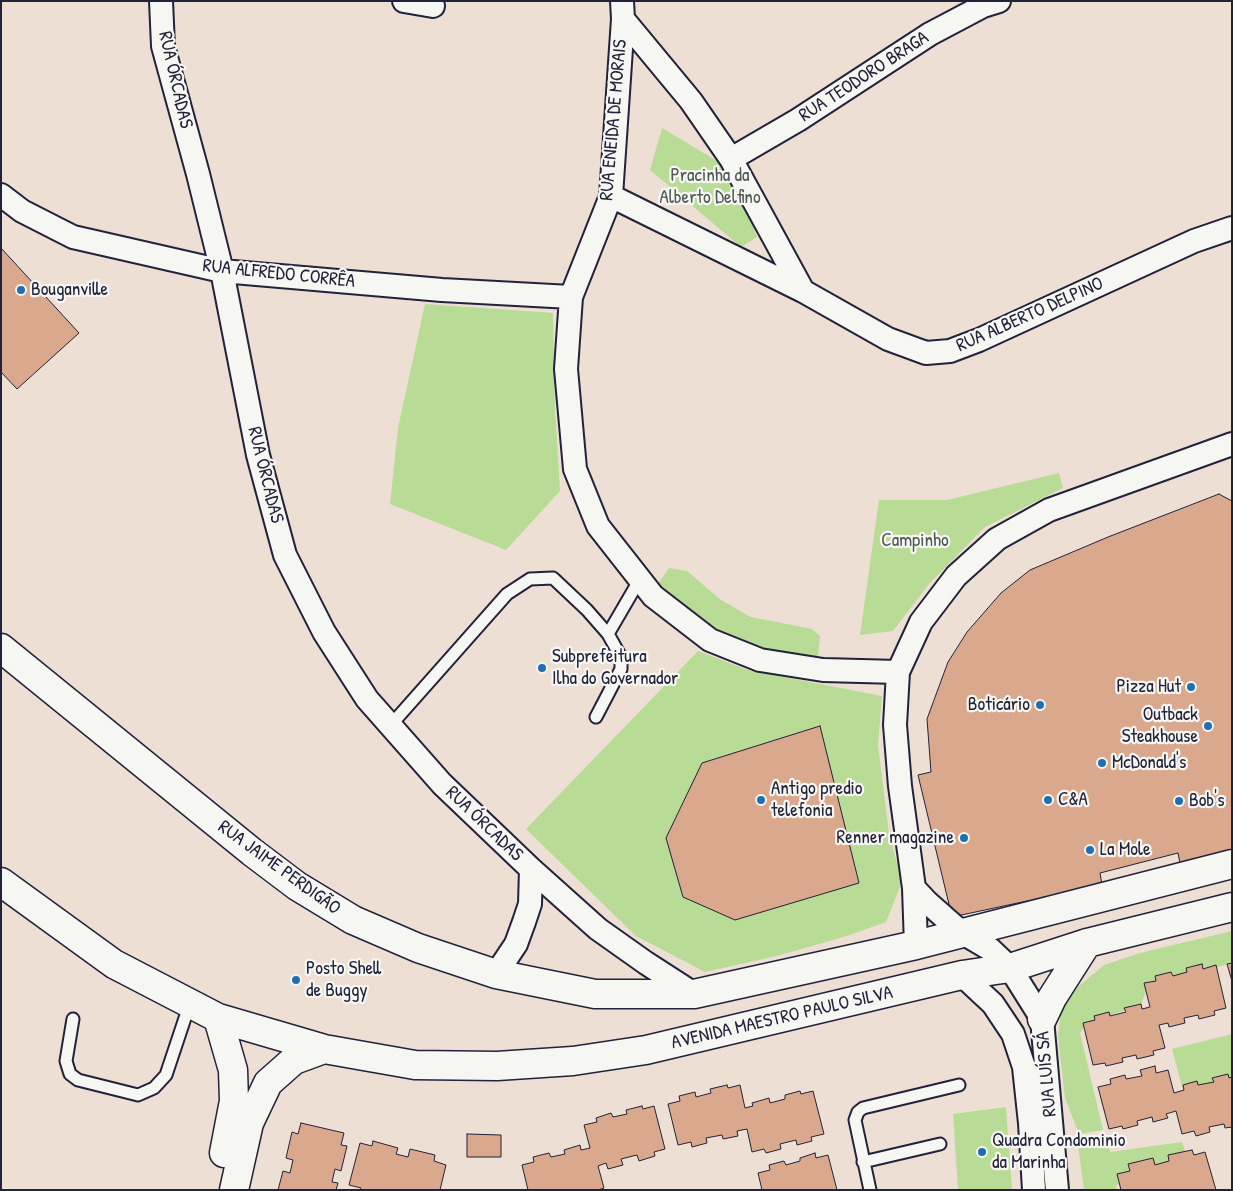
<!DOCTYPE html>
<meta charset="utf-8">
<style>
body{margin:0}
#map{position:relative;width:1233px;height:1191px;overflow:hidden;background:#eedfd4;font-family:"Patrick Hand",sans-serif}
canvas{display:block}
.frame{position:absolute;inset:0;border:2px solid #22223b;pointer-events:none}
</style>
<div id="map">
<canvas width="1233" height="1191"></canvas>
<div class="frame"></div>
</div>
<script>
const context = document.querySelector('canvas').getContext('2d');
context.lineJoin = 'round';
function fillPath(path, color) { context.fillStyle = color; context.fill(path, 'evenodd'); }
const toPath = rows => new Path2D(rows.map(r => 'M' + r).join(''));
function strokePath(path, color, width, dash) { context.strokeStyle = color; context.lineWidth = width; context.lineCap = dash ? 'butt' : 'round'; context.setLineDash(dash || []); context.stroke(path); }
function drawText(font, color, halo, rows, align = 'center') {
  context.font = font + ' "Patrick Hand",sans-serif'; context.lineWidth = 4.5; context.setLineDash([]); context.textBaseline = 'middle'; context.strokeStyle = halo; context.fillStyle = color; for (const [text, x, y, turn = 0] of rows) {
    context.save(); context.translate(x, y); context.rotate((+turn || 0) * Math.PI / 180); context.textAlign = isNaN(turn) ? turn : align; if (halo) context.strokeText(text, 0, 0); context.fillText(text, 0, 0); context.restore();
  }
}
const green = toPath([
 [662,128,732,170,757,237,741,247,650,170],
 [425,304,553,313,555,409,560,491,506,550,390,504,398,428],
 [1059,473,1063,488,985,527,929,584,893,631,860,635,879,500,947,500],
 [669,568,687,571,721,600,751,617,812,629,820,636,818,657,803,660,755,647,712,628,666,595,658,584],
 [698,651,748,670,882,696,878,745,889,833,902,882,886,922,847,936,777,956,705,972,636,936,526,829],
 [1232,931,1232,963,1147,987,1141,1005,1087,1023,1080,1033,1103,1130,1079,1134,1065,1098,1058,1037,1061,1008,1079,986,1104,965,1140,953],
 [1232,1034,1232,1081,1184,1094,1172,1049],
 [1006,1107,1012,1190,958,1190,953,1114],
 [1108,1141,1110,1152,1182,1142,1188,1161,1116,1185,1117,1190,1084,1190,1078,1145]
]);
const building = toPath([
 [1,248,79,333,17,389,1,372,1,248],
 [1219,494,1232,501,1232,851,1180,863,1178,853,1100,873,1102,885,952,917,918,775,931,772,927,719,948,662,967,632,1001,593,1030,570,1108,537,1219,494],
 [820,726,859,883,735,920,683,897,666,838,702,763,820,726],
 [1232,963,1232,981,1227,964,1232,963],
 [1202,964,1203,969,1216,965,1226,1008,1214,1011,1215,1015,1199,1019,1198,1015,1184,1018,1185,1023,1169,1027,1168,1023,1159,1025,1165,1048,1153,1051,1154,1055,1137,1059,1136,1055,1122,1058,1123,1062,1106,1066,1105,1063,1093,1065,1083,1023,1095,1020,1094,1016,1109,1012,1110,1016,1126,1012,1124,1008,1141,1004,1142,1009,1150,1007,1144,983,1156,981,1155,976,1171,972,1173,976,1187,972,1186,968,1202,964],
 [1155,1066,1156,1073,1168,1070,1174,1093,1184,1090,1183,1085,1197,1081,1198,1085,1214,1082,1212,1078,1228,1074,1229,1078,1232,1077,1232,1127,1225,1128,1224,1124,1209,1127,1210,1132,1196,1136,1194,1131,1182,1134,1176,1111,1166,1114,1168,1118,1153,1122,1152,1117,1137,1121,1138,1125,1123,1129,1122,1126,1109,1129,1098,1087,1111,1084,1110,1079,1125,1075,1126,1079,1142,1076,1140,1070,1155,1066],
 [727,1085,728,1088,740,1085,745,1108,753,1106,752,1103,769,1098,770,1103,785,1099,785,1095,800,1091,801,1094,813,1091,824,1134,811,1137,812,1141,797,1145,796,1140,780,1144,781,1149,766,1153,764,1149,752,1152,747,1129,737,1131,738,1136,723,1139,722,1135,706,1138,707,1143,692,1147,691,1142,678,1145,668,1104,680,1101,679,1096,695,1092,696,1097,711,1093,710,1089,727,1085],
 [642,1106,643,1109,654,1106,665,1149,654,1152,655,1156,639,1161,637,1155,621,1159,623,1165,608,1169,606,1163,598,1166,604,1188,598,1190,528,1190,522,1165,534,1162,533,1157,549,1153,551,1157,565,1154,564,1150,580,1145,581,1150,590,1148,584,1125,597,1122,596,1118,611,1113,613,1117,627,1114,626,1110,642,1106],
 [301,1123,344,1133,341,1145,347,1146,341,1171,335,1169,332,1182,338,1183,336,1190,278,1190,283,1171,290,1173,293,1160,286,1158,292,1132,298,1134,301,1123],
 [467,1134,501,1135,501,1157,467,1157,467,1134],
 [373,1141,398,1148,396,1154,408,1157,410,1149,435,1155,434,1161,446,1165,440,1190,361,1190,361,1188,349,1185,360,1143,372,1146,373,1141],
 [1192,1150,1194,1155,1205,1152,1216,1190,1121,1190,1117,1174,1130,1171,1128,1164,1153,1158,1155,1165,1169,1161,1168,1155,1192,1150],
 [815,1153,816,1158,828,1155,837,1190,762,1190,758,1173,770,1170,769,1165,784,1161,786,1165,800,1161,800,1158,815,1153]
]);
const lane = toPath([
 [608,634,640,579],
 [390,726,507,594,530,579,553,578,587,610,608,634,621,657,621,669,596,717],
 [73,1019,66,1061,70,1074,78,1080,138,1095,154,1088,166,1075,190,1003],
 [863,1162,940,1144],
 [870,1190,855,1120,858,1112,863,1108,959,1085]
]);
const street = toPath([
 [161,1,163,46,198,174,222,271,258,455,285,555,324,632,367,699,442,784,531,869,598,929,646,963,694,994],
 [404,1,433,6],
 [622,1,623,19,611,196,571,297,566,369,575,469,598,526,653,596,710,640,760,660,823,670,898,672],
 [623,19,691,101,731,159,803,291],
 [731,159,798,120,930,34,983,6,999,1],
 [1,195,22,211,73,237,222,271,442,290,571,297],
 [611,196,803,291,888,339,926,353,950,351,979,340,1194,241,1232,228],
 [914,888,927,902,961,932,990,949,1010,968,1042,1019,1057,1190],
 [916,945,914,888,900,786,895,725,898,672,921,622,956,576,997,539,1049,510,1232,444],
 [496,974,516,944,524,922,530,904,531,869],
 [962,975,993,1004,1013,1034,1024,1067,1030,1123,1034,1190]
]);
const secondary = toPath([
 [1,648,252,852,297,886,353,920,418,948,496,974,595,994,694,994,916,945,1232,864],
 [1,882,114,964,218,1018,324,1049,415,1065,497,1066,573,1061,646,1050,962,975,1010,968,1087,943,1232,907],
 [218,1018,233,1070,234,1101,224,1153],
 [1042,1019,1052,998,1087,943],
 [234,1190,249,1123,268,1083,294,1060,324,1049]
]);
const markers = [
 [21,290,5,"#1f6fb2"],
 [542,668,5,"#1f6fb2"],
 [1191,687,5,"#1f6fb2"],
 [1040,705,5,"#1f6fb2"],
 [1208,726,5,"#1f6fb2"],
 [1102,763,5,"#1f6fb2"],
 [761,800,5,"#1f6fb2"],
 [1048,800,5,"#1f6fb2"],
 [1179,801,5,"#1f6fb2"],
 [964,838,5,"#1f6fb2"],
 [1090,850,5,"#1f6fb2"],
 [296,980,5,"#1f6fb2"],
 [982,1152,5,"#1f6fb2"]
];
const streetNames = [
 ["RUA TEODORO BRAGA",864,77,-33],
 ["RUA ÓRCADAS",175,80,77],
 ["RUA ENEIDA DE MORAIS",614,120,-85],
 ["RUA ALFREDO CORRÊA",279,274,6],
 ["RUA ALBERTO DELPINO",1030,315,-24],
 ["RUA ÓRCADAS",265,475,76],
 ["RUA ÓRCADAS",484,824,44],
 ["RUA JAIME PERDIGÃO",279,868,36],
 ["AVENIDA MAESTRO PAULO SILVA",782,1018,-13],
 ["RUA LUÍS SÁ",1047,1074,-95]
];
const parkNames = [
 ["Pracinha da",710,176],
 ["Alberto Delfino",710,198],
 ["Campinho",915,541]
];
const poiNames = [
 ["Bouganville",31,290],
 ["Subprefeitura",552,657],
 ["Ilha do Governador",552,679],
 ["Pizza Hut",1181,687,"right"],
 ["Boticário",1030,705,"right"],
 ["Outback",1198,715,"right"],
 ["Steakhouse",1198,737,"right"],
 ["McDonald's",1112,763],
 ["Antigo predio",771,789],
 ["telefonia",771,811],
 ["C&A",1058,800],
 ["Bob's",1189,801],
 ["Renner magazine",954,838,"right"],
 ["La Mole",1100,850],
 ["Posto Shell",306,969],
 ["de Buggy",306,991],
 ["Quadra Condominio",992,1141],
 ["da Marinha",992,1163]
];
fillPath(green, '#b8db95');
fillPath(building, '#daa88d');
strokePath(building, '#22223b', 1);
strokePath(lane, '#22223b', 15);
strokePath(street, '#22223b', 26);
strokePath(secondary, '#22223b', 31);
strokePath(lane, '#f6f6f2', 11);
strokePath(street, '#f6f6f2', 22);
strokePath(secondary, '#f6f6f2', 28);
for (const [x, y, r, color] of markers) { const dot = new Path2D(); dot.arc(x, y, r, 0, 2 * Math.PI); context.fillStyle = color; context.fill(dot); strokePath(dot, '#f6f6f2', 2); }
drawText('19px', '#22223b', '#f6f6f2', streetNames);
drawText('19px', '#4f5a56', '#f6f6f2', parkNames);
drawText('19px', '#22223b', '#f6f6f2', poiNames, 'left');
</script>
